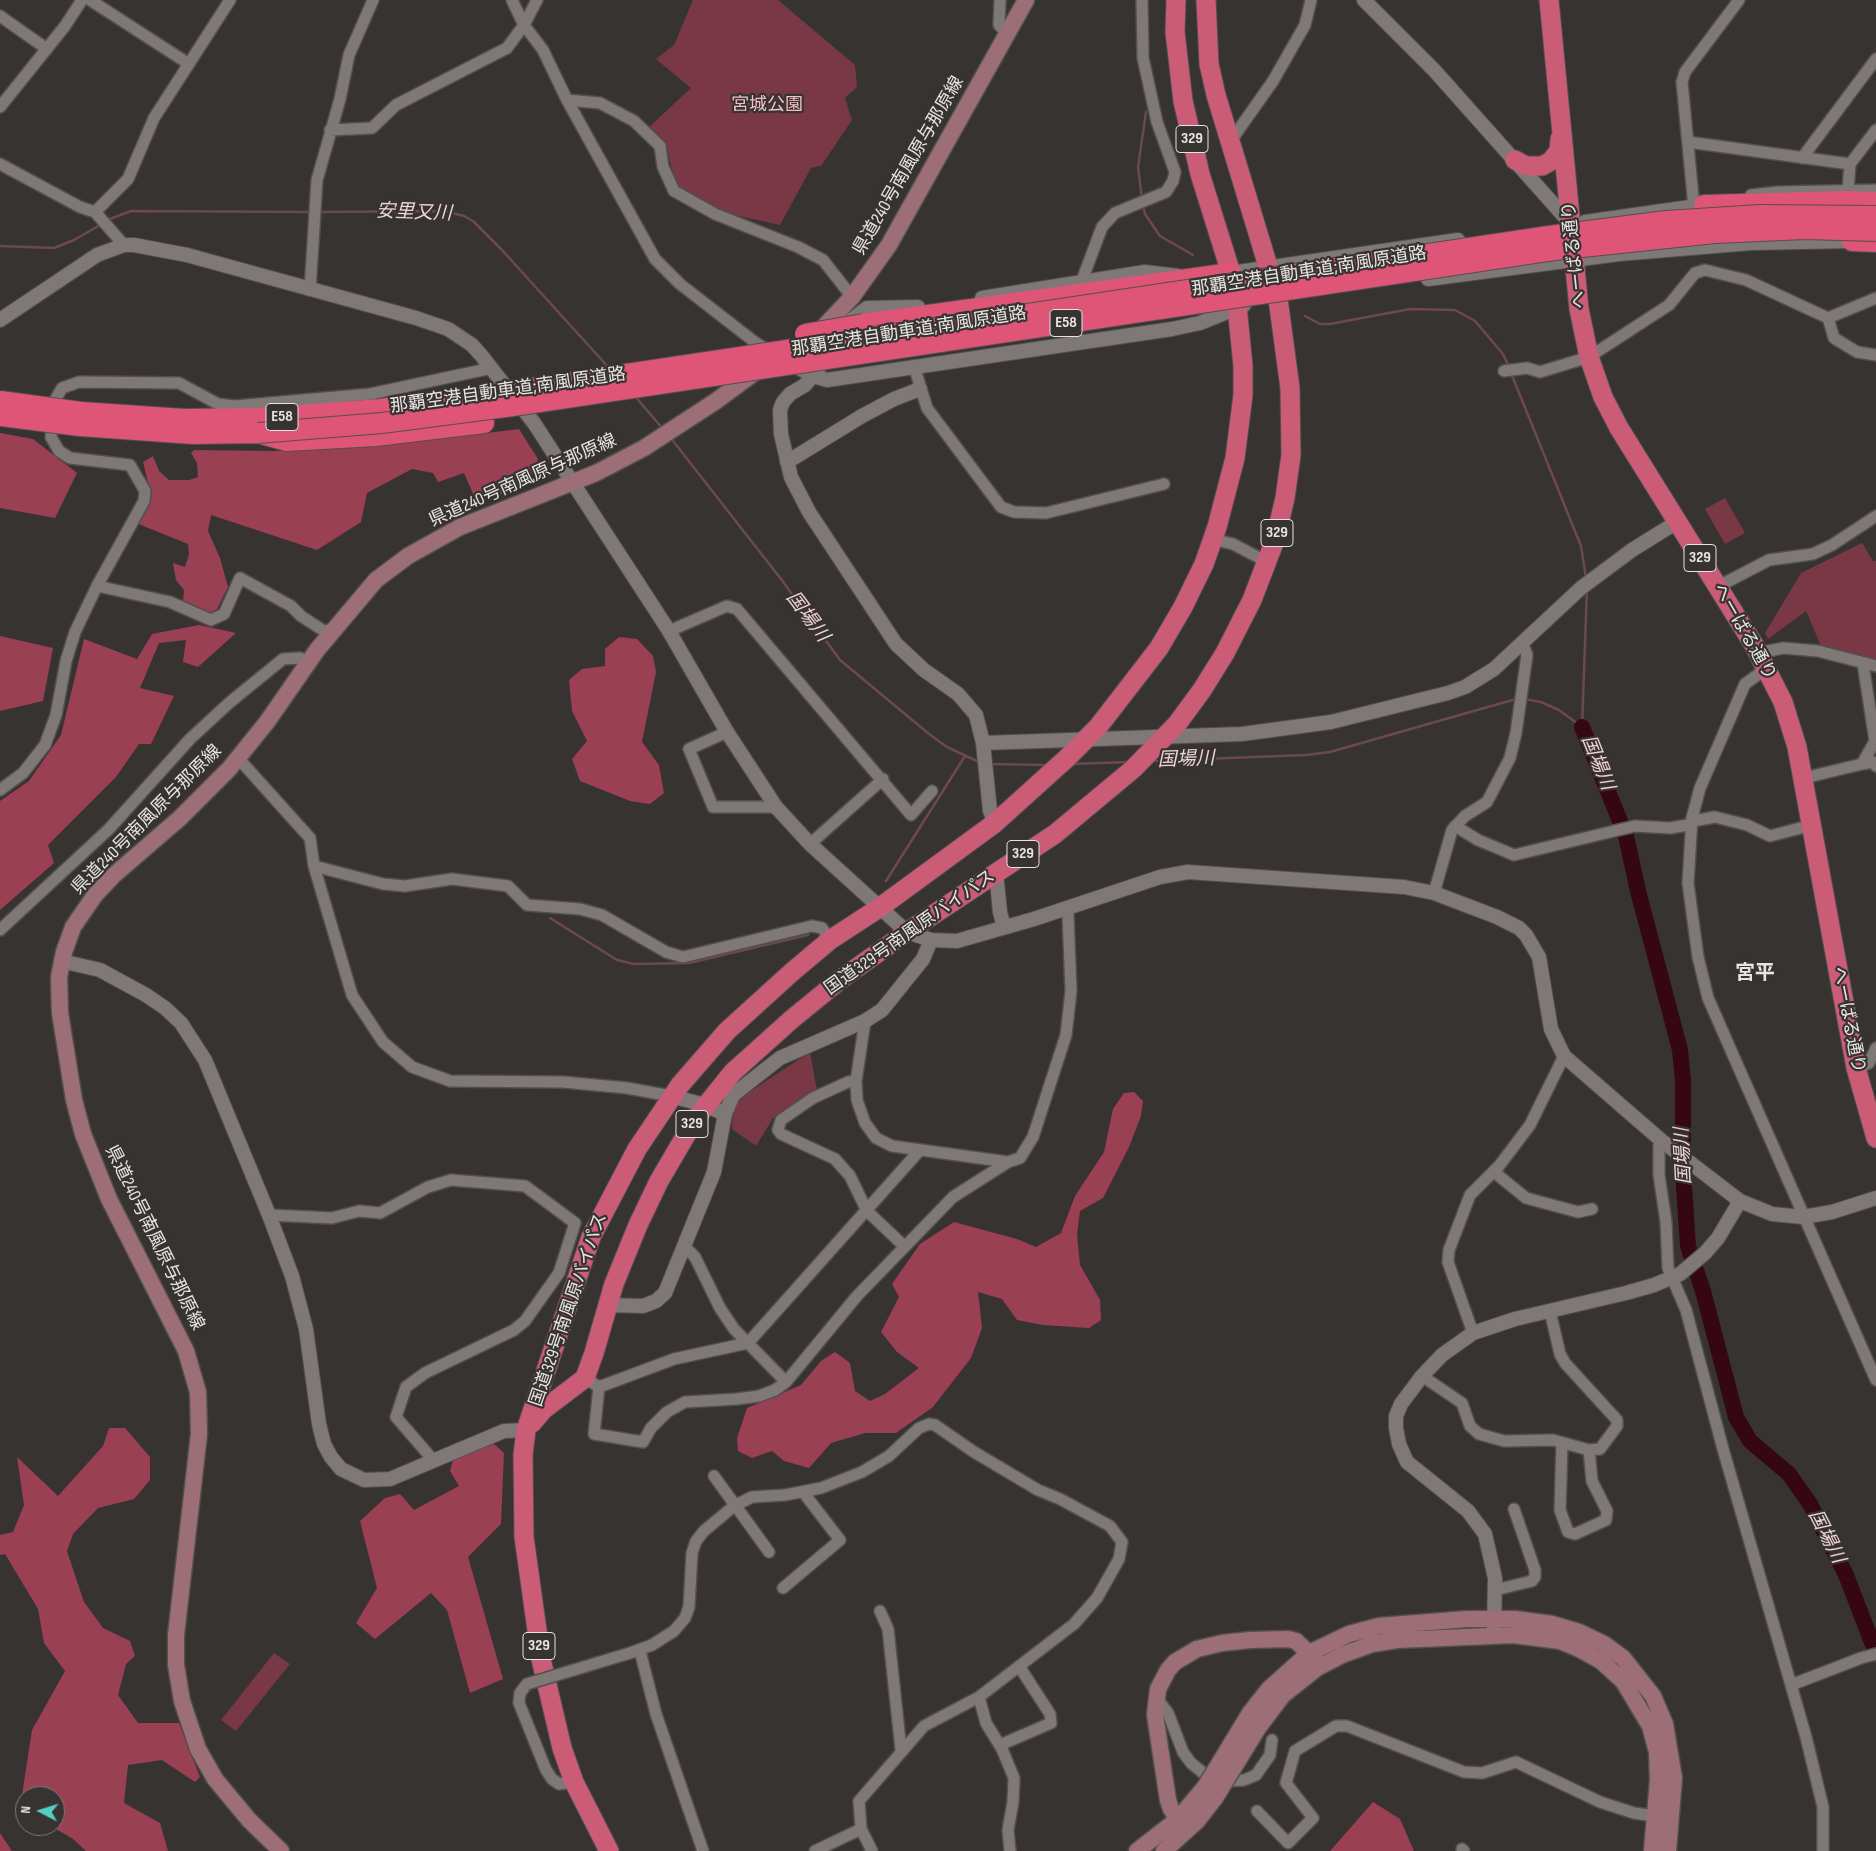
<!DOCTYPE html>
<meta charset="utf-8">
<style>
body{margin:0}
#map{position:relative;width:1876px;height:1851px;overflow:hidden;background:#383333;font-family:"Sofia Sans Condensed",sans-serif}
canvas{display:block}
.north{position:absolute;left:15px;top:1786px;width:50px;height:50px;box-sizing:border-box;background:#383333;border:1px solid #7e7a7a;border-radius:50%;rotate:275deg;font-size:14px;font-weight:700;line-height:20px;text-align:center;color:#e7e4e4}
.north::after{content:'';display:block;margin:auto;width:18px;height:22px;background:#55cec4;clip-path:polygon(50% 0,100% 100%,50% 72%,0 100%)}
</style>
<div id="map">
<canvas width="1876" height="1851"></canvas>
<div class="north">N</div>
</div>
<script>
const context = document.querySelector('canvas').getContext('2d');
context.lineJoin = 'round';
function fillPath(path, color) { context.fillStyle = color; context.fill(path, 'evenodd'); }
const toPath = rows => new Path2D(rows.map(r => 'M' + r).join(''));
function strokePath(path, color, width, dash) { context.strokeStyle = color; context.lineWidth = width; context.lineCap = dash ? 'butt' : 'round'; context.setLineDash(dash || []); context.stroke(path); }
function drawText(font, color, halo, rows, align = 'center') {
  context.font = font + ' "Sofia Sans Condensed","Noto Sans JP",sans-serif'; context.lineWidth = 4.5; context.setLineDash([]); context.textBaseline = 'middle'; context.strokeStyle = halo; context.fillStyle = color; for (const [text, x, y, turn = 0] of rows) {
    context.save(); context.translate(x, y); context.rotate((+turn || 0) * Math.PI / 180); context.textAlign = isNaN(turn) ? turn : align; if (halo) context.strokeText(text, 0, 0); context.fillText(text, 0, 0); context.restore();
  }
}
const green = toPath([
 [693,0,778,0,855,65,857,87,845,98,852,120,821,166,811,168,780,225,730,214,708,206,681,190,674,181,666,142,649,127,691,88,656,59,674,45],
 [1725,498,1745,533,1725,544,1705,509],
 [1862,543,1873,561,1876,561,1876,660,1821,646,1806,611,1768,639,1765,633,1801,573],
 [810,1052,817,1091,773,1118,756,1146,732,1129,733,1106,745,1095],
 [274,1653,290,1664,236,1731,221,1720]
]);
const forest = toPath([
 [519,429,538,459,529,484,477,503,464,473,438,482,433,473,412,469,367,493,361,522,317,550,211,515,208,531,220,558,228,587,217,609,209,614,183,601,184,590,176,580,173,563,185,567,189,554,188,544,136,523,150,490,143,462,153,456,159,471,169,480,189,480,198,477,197,463,191,453,194,450,273,451,382,446],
 [0,433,33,439,77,473,55,518,0,508],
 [199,625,236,633,198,667,183,662,186,640,159,643,140,688,174,696,151,744,139,744,116,777,48,845,54,863,0,910,0,801,29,781,61,735,84,639,137,659,152,634],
 [0,636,53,648,43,701,0,711],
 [619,637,637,639,653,656,656,672,642,742,659,765,664,793,650,804,630,801,580,781,572,759,587,741,572,711,569,680,582,669,605,666,605,649],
 [1134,1092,1143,1101,1141,1116,1129,1147,1103,1198,1080,1211,1077,1234,1080,1265,1100,1300,1101,1320,1089,1328,1043,1325,1017,1320,1002,1299,978,1292,982,1328,971,1358,933,1407,896,1433,865,1433,831,1443,809,1468,784,1461,772,1451,752,1458,738,1451,737,1438,747,1408,801,1385,821,1361,835,1352,850,1363,855,1391,870,1401,885,1394,919,1368,897,1352,881,1332,899,1297,892,1284,920,1244,954,1222,1017,1239,1036,1247,1061,1233,1075,1196,1104,1152,1113,1109,1124,1093],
 [109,1428,125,1428,150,1457,150,1480,134,1499,98,1508,73,1534,67,1551,84,1602,103,1628,130,1641,135,1656,126,1664,118,1695,138,1723,179,1723,200,1777,195,1782,162,1760,128,1765,124,1803,160,1823,168,1851,86,1851,73,1839,51,1826,55,1826,55,1796,25,1796,25,1800,22,1795,32,1730,65,1671,44,1643,38,1609,5,1554,0,1555,0,1535,13,1532,24,1505,17,1457,58,1496,103,1446],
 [494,1444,504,1453,501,1524,468,1557,503,1679,470,1693,447,1610,431,1593,375,1639,356,1623,377,1588,360,1521,385,1498,400,1494,414,1510,459,1486,450,1471,453,1460,480,1447],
 [1373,1802,1400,1819,1414,1851,1330,1851],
 [0,1833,12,1851,0,1851]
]);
const stream = toPath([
 [1142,199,1138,167,1146,112],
 [1143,205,1145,214,1160,236,1193,255],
 [317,212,444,211,464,216,473,221,502,250,610,369],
 [107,220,131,211,312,212],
 [0,246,54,248,74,240,100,225],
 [1305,316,1320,324,1330,324,1410,309,1455,310,1475,321,1503,354,1509,367],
 [1511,373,1581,546,1586,578],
 [634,395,663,429],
 [670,437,781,579,840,660,929,734,947,747,979,762],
 [1524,699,1541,702,1559,710,1582,727],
 [1582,727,1587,588],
 [1152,761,1306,755,1330,752,1516,699],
 [990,764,1047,765],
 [1072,764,1129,762],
 [886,881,965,756],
 [550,918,617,960,634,964,689,963,808,935]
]);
const river = toPath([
 [1582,727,1626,836,1638,891,1680,1050,1683,1081,1683,1172,1688,1246,1703,1291,1736,1417,1750,1441,1789,1474,1810,1504,1846,1575,1876,1653]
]);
const minor = toPath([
 [90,0,189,64],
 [512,0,524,25,543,50,567,100,655,259,680,284,756,343,771,352],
 [1000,0,999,25,1008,34],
 [0,16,47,49],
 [567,100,600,103,634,121,660,146,663,167,674,191,715,214,798,247,823,260,852,297],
 [0,107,65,26,82,0],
 [330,130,372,128,396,105,507,48,524,25,537,0],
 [1230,142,1273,81,1305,25,1311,0],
 [1688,142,1850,164,1876,130],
 [1802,158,1876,59],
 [0,164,80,207,95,212,124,245],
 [1848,190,1850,164],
 [1751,195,1778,192,1876,190],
 [1694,207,1682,82,1685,72,1739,0],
 [95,212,128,179,154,118,230,0],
 [1081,283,1102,227,1115,213,1166,192,1173,181,1175,172,1157,122,1143,58,1142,0],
 [310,290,317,180,340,99,349,55,373,0],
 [1828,318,1834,338,1857,352,1876,355],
 [914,366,927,408,1001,507,1014,512,1046,513,1164,484],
 [1504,371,1527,368,1540,372,1589,357,1669,305,1695,273,1705,270,1746,280,1828,318,1876,298],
 [1212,539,1233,544,1267,562],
 [97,586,170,602,211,620,224,614,240,578,291,606,301,616,324,631,334,629],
 [1717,587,1769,560,1813,554,1832,545,1876,516],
 [669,631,727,606,737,609,911,815,932,791],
 [1759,653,1783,648,1818,651,1876,666],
 [1767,668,1745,684,1700,788,1692,818,1688,883,1698,957,1708,998,1876,1380],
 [727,732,689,749,713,807,776,807],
 [238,758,310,838,314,866,352,995,383,1042,412,1067,450,1081,563,1082,627,1088,671,1096],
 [1862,764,1874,762,1876,766],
 [1804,778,1862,764,1875,741,1863,664],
 [0,790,23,773,45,745,56,715,66,661,75,632,97,586,144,501,145,491,130,465,70,458,59,451,51,437,55,400,62,388,79,382,179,383,218,404,235,406,370,394,492,368],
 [1455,826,1478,840,1514,855,1635,826,1670,828,1688,825,1693,821,1715,817,1747,825,1770,836,1812,825],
 [810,844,883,779],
 [314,866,383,884,405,886,452,879,508,886,527,905,580,909,602,915,666,952,683,957,812,926,822,928,830,940],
 [1434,893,1452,830,1465,816,1487,802,1510,758,1516,733,1527,655,1523,644],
 [0,930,109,829,190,739,229,703,283,659,300,658,308,662],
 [865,1021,856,1081,857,1100,865,1123,876,1138,892,1146,1008,1162],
 [1856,1068,1869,1063,1876,1048],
 [856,1081,848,1082,813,1098,781,1120,778,1130,781,1134,835,1159,850,1176,867,1211,904,1246],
 [1662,1141,1659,1146,1659,1175,1666,1222,1668,1268,1686,1310,1723,1449,1806,1737,1823,1807,1823,1851],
 [1494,1172,1526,1198,1578,1212,1592,1209],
 [269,1215,332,1218,359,1211,380,1213,428,1187,451,1180,525,1186,575,1223,559,1273,525,1321,514,1330,425,1373,406,1387,396,1417,434,1461],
 [685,1247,695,1257,720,1308,734,1329,786,1382],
 [1473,1333,1448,1262,1449,1250,1470,1195,1499,1166,1530,1125,1564,1056],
 [1422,1376,1462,1403,1470,1426,1479,1434,1504,1441,1553,1440,1589,1450,1600,1449,1617,1426,1617,1420,1565,1363,1560,1354,1550,1311],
 [585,1378,599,1387,594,1434,643,1442,651,1428,667,1412,685,1402,737,1399,759,1396,775,1390,786,1382,857,1296,953,1197,1008,1162,1020,1158,1033,1137,1066,1035,1071,991,1068,915,1066,908],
 [599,1387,674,1359,748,1343,920,1150],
 [1562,1443,1560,1510,1568,1532,1575,1534,1606,1520,1607,1511,1592,1481,1589,1450],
 [714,1476,769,1552],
 [783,1588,840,1540,803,1492],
 [1495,1590,1532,1581,1535,1577,1535,1570,1514,1509],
 [880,1611,888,1629,901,1750],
 [640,1651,656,1714,703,1851],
 [630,1653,652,1645,674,1631,685,1618,689,1607,692,1553,696,1541,704,1531,734,1506,752,1497,785,1495,821,1488,862,1472,889,1456,919,1428,929,1424,935,1425,974,1452,1038,1490,1060,1499,1110,1526,1122,1542,1119,1559,1097,1598,1074,1624,979,1697,924,1726,859,1801,861,1829,872,1851],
 [527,1684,520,1693,519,1703,546,1770,552,1779,559,1784,574,1782],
 [1791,1685,1861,1658,1876,1654],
 [979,1697,986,1723,1002,1749,1014,1778,1013,1802,1008,1830,1010,1851],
 [1155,1703,1162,1705,1168,1713,1183,1752,1191,1763,1202,1772,1213,1778,1229,1781,1244,1780,1256,1775,1270,1755,1272,1740],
 [1000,1745,1051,1723,1050,1714,1019,1666],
 [1257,1811,1288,1843,1313,1818,1286,1783,1295,1751,1336,1726,1347,1726,1464,1772,1482,1773,1516,1762,1600,1802,1634,1813,1655,1816],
 [1462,1849,1464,1851],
 [815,1851,861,1829]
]);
const tertiary = toPath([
 [1364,0,1434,70,1571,224],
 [1585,222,1704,205],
 [1231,273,1458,240],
 [1428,279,1619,254,1751,243,1852,241],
 [982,298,1145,272,1178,276],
 [0,320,97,255,124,245,134,245,187,255,416,318,448,329,472,345,481,355,534,423,669,631,727,732,776,807,810,844,907,932,931,940,957,941,1034,919,1160,877,1188,872,1404,887,1434,893,1497,917,1519,928,1526,935,1539,957,1551,1029,1564,1056,1662,1141,1740,1201,1772,1214,1803,1217,1832,1212,1876,1198],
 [844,329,851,320,867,308,918,307],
 [790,363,813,376,827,380,1172,329,1200,323,1244,305],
 [818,370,805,385,790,394,783,402,780,410,781,434,791,477,809,512,896,644,924,670,958,694,976,715,983,743,990,811,995,823],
 [787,462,862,416,894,399,920,389],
 [983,743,1242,734,1331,722,1448,693,1465,687,1494,669,1581,588,1632,550,1677,522],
 [996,872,1000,912,1004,927],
 [61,961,100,970,146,995,165,1008,181,1023,205,1060,269,1215,292,1276,306,1329,319,1424,324,1444,331,1457,341,1469,364,1480,390,1479,504,1431,526,1430],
 [671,1096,705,1105,725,1114],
 [607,1305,643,1306,656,1301,665,1293,714,1172,725,1114,733,1095,780,1058,865,1021,882,1010,923,959,931,940],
 [1494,1628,1495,1578,1485,1534,1468,1511,1407,1462,1399,1444,1396,1428,1396,1416,1401,1404,1422,1376,1442,1355,1473,1333,1515,1319,1626,1293,1654,1285,1680,1274,1705,1253,1718,1238,1740,1201]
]);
const secondary = toPath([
 [817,334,852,297,889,245,1026,0],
 [1269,1689,1309,1653,1349,1634,1379,1626,1467,1619,1515,1619,1552,1624,1579,1632,1604,1644,1623,1658,1653,1696,1665,1724,1674,1778,1668,1851],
 [1283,1695,1317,1668,1342,1655,1372,1644,1397,1640,1514,1635,1560,1641,1579,1649,1601,1661,1623,1681,1650,1726,1657,1752,1658,1780,1652,1851],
 [1178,1819,1171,1809,1168,1800,1155,1715,1158,1689,1168,1670,1175,1662,1197,1649,1222,1643,1250,1640,1288,1639,1296,1641,1316,1660],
 [281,1851,249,1820,215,1779,198,1749,182,1701,176,1665,176,1635,199,1434,198,1392,186,1351,109,1199,83,1134,74,1100,60,1013,59,977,64,952,73,927,95,895,114,875,180,818,229,769,267,722,317,650,376,580,408,556,460,527,596,473,644,448,716,401,758,370],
 [1137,1851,1178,1819,1205,1787],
 [1164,1851,1197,1821,1215,1798]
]);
const trunk = toPath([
 [1549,0,1579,309,1589,357,1603,397,1619,428,1754,645,1783,702,1797,747,1856,1068,1876,1138],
 [1515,160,1526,166,1542,166,1551,161,1559,151,1560,139],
 [532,1423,543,1410,585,1378,594,1353,614,1284,638,1225,659,1181,696,1118,733,1072,792,1019,841,979,907,932,1055,834,1133,769,1177,724,1202,690,1225,653,1252,600,1275,540,1285,498,1291,455,1290,388,1278,299,1216,95,1209,64,1206,0],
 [609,1851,574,1782,562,1748,541,1659,524,1537,523,1455,526,1430,591,1237,637,1149,680,1085,727,1031,792,972,830,940,879,908,995,823,1067,758,1098,727,1159,648,1183,607,1204,564,1217,527,1235,458,1243,395,1243,366,1237,306,1231,273,1200,174,1183,101,1175,32,1176,0]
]);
const motorway = toPath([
 [1704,205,1845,201,1876,202],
 [1852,241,1876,242],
 [863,324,1231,273],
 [81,412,184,419,259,418,380,409,473,397],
 [80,426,193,434,258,433,287,441,376,436,484,423]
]);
const minorBridge = toPath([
 [527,1684,630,1653]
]);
const secondaryBridge = toPath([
 [1205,1787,1250,1713,1269,1689],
 [1215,1798,1258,1728,1283,1695]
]);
const motorwayBridge = toPath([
 [805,334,863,324],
 [473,397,1549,236,1666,221,1760,215,1876,216],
 [0,401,81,412],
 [0,416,80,426],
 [258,433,382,423,513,406,1554,250,1715,233,1805,229,1876,231]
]);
const shields = [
 [1192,139,32],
 [1066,323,32],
 [282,417,32],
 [1277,533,32],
 [1700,558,32],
 [1023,854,32],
 [692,1124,32],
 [539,1646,32]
];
const shieldNames = [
 ["329",1192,139],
 ["E58",1066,323],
 ["E58",282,417],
 ["329",1277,533],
 ["329",1700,558],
 ["329",1023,854],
 ["329",692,1124],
 ["329",539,1646]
];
const parkNames = [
 ["宮城公園",767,105]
];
const streetNames = [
 ["県道240号南風原与那原線",909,166,-60],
 ["へーばる通り",1575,255,-96],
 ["那覇空港自動車道;南風原道路",1309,272,-9],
 ["那覇空港自動車道;南風原道路",909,332,-9],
 ["那覇空港自動車道;南風原道路",508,391,-8],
 ["県道240号南風原与那原線",523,481,-24],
 ["へーばる通り",1744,632,60],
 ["県道240号南風原与那原線",147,820,-45],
 ["国道329号南風原バイパス",910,933,-35],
 ["へーばる通り",1848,1020,79],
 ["県道240号南風原与那原線",154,1238,64],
 ["国道329号南風原バイパス",569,1310,-71]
];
const waterNames = [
 ["安里又川",414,213,2],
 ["国場川",807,617,53],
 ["国場川",1186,760,-2],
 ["国場川",1597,763,68],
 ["国場川",1684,1156,-93],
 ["国場川",1826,1537,63]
];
const quarterNames = [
 ["宮平",1755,974]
];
fillPath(green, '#783846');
fillPath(forest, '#9b3f55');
strokePath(stream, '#6a4952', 2.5);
strokePath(river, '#350614', 16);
strokePath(minor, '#534f4f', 14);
strokePath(tertiary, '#534f4f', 16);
strokePath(secondary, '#534f4f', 19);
strokePath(trunk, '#534f4f', 21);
strokePath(motorway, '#534f4f', 22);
strokePath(minor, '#7e7879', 11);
strokePath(tertiary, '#7e7879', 14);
strokePath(secondary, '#9b6e78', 16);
strokePath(trunk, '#cb5c78', 19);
strokePath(motorway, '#de5577', 20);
strokePath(minorBridge, '#534f4f', 14, []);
strokePath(secondaryBridge, '#534f4f', 19, []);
strokePath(motorwayBridge, '#534f4f', 22, []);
strokePath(minorBridge, '#7e7879', 11);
strokePath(secondaryBridge, '#9b6e78', 16);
strokePath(motorwayBridge, '#de5577', 20);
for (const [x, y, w] of shields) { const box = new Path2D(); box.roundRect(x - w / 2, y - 13.5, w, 27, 4); context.fillStyle = '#383333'; context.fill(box); strokePath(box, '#e7e4e4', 1); }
drawText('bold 16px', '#e7e4e4', null, shieldNames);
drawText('18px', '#f4bfc7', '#383333', parkNames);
drawText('18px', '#e7e4e4', '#383333', streetNames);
drawText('italic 19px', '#eed3d7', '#383333', waterNames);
drawText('bold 20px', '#e7e4e4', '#383333', quarterNames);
</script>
